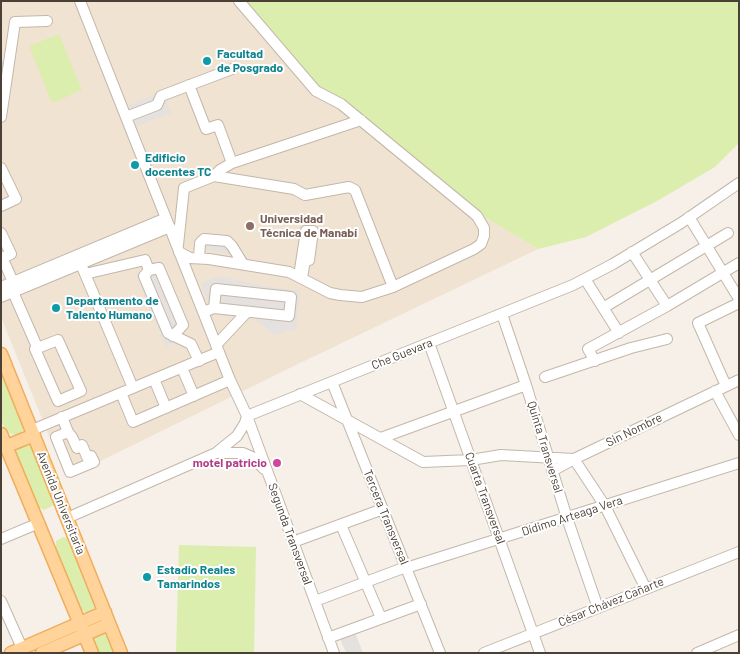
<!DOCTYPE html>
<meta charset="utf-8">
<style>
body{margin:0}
#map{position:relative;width:740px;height:654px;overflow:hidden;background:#f6f0e9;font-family:Barlow,sans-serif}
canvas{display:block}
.frame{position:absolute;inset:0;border:2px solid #4b4036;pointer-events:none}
</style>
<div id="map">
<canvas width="740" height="654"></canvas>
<div class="frame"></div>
</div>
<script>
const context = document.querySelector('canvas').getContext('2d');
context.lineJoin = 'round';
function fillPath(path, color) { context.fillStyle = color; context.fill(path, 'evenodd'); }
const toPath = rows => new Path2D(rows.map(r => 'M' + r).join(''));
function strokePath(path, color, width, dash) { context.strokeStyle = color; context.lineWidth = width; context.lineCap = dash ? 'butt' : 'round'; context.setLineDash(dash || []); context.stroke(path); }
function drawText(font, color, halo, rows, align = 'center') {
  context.font = font + ' Barlow,sans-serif'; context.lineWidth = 4; context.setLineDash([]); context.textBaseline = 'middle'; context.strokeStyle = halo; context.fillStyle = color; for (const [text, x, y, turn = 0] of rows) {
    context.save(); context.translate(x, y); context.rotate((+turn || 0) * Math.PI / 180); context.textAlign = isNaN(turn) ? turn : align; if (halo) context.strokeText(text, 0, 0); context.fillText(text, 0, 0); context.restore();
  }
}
const education = toPath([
 [1,1,240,1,461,203,538,249,296,365,66,478,1,317]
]);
const green = toPath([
 [241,1,739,1,739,143,715,167,657,201,586,237,538,249,461,203,359,125,261,28],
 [59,34,82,90,52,103,29,46],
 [1,365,24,429,22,432,16,435,11,434,5,430,1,420],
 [30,443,34,447,55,502,54,505,44,510,40,508,36,504,16,455,16,450,20,445],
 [63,537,68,538,96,605,95,608,89,612,85,612,79,608,56,550,56,541],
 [179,545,256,547,254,653,176,653],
 [101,633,105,633,110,637,116,653,98,653,94,643,94,638]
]);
const parking = toPath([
 [162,92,171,113,137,126,129,105],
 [205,241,228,245,234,255,203,249],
 [162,261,189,327,180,331,176,343,166,346,136,275,152,263],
 [223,277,269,287,300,291,296,329,274,335,253,317,222,313,213,314,201,284,212,278],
 [354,630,363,653,346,653,339,636]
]);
const canal = toPath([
 [1,67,2,66]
]);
const minor = toPath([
 [80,1,230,380,247,416,334,653],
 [189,85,206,129,218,125,232,163],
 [1,117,15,22,47,21],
 [126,117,157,105,161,96,232,69],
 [1,168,16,199,1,206],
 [214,176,220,170,232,163,361,120],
 [689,217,739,299],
 [1,233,11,254,1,258],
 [178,245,184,188,214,176,294,189,305,195,349,187,355,190,393,287],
 [179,252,190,258,209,259,289,272,330,293,340,295,362,297,393,287,474,249,481,244,484,236,484,228,477,216,341,104,316,91,239,1],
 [632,252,667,306],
 [2,257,13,282,13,292,38,349],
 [199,258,200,243,204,239,227,241,232,246,243,264],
 [83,269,133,388],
 [149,270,144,276,168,333,191,344,199,361],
 [85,274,145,260,149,270,159,268,183,325,173,336],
 [299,276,306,231,313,231,309,260,305,260,302,278],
 [585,279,619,333],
 [1,287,166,218],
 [1,297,170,227],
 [603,308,728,233],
 [203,312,214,308,289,316,291,297,216,289,214,308],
 [502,314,526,385,567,518,598,608],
 [58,340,81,391,58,401,35,349,58,340],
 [429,343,540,653],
 [216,345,247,312],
 [595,361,588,349,667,306,739,263],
 [182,368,194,396],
 [545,377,631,348,667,339],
 [154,379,166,408],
 [332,382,440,653],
 [726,386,698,323,739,303],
 [715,391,739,435],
 [121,393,133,422,230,380],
 [300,394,423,462,471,460,501,455,574,459,605,506,646,589],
 [247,416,573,285,613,264,681,223,739,183],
 [62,417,68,432,72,437,77,448,82,445,87,457,91,456,94,462,70,472,56,437,68,432],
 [32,430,219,352],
 [381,438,526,385],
 [216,453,243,453,252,457,264,469],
 [552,471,574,459,739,380],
 [67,518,216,453,237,436,245,423,247,416],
 [341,525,381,618],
 [1,539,39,523],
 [293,542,383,509],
 [406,568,739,463],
 [1,601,22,648],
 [315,601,406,567],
 [328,638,421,604],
 [484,653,739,552],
 [697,653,739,635]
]);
const major = toPath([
 [1,354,121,653],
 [1,434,92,653],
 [7,446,34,435],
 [11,653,105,612],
 [42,653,109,624]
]);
const markers = [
 [207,61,5,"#0f9aa8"],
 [135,165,5,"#0f9aa8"],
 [250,226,5,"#8d6e63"],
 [56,308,5,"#0f9aa8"],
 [277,463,5,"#d1479c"],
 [147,577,5,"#0f9aa8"]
];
const cultureNames = [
 ["Facultad",217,54],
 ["de Posgrado",217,68],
 ["Edificio",145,158],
 ["docentes TC",145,172],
 ["Departamento de",66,301],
 ["Talento Humano",66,315],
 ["Estadio Reales",157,570],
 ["Tamarindos",157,584]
];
const educationNames = [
 ["Universidad",260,219],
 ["Técnica de Manabí",260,233]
];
const streetNames = [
 ["Che Guevara",402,354,-22],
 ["Sin Nombre",634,430,-26],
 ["Quinta Transversal",545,447,73],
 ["Cuarta Transversal",485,498,70],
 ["Avenida Universitaria",61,503,68],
 ["Dídimo Arteaga Vera",572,516,-18],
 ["Tercera Transversal",386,517,68],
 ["Segunda Transversal",290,534,70],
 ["César Chávez Cañarte",611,602,-22]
];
const hotelNames = [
 ["motel patricio",267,463]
];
fillPath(education, '#f0e3d2');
fillPath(green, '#dbeeae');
fillPath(parking, '#e4e1de');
strokePath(canal, '#a0e1f8', 9);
strokePath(minor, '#c3b7aa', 12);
strokePath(major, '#f0ae5d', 15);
strokePath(minor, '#fff', 10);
strokePath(major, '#ffd399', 12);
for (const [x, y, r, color] of markers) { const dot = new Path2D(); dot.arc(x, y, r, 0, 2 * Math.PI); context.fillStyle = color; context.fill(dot); strokePath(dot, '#fff', 2); }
drawText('bold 12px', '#0d838f', '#fff', cultureNames, 'left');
drawText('bold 12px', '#785e54', '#fff', educationNames, 'left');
drawText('12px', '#4b4036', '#fff', streetNames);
drawText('bold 12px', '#b23c85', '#fff', hotelNames, 'right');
</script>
